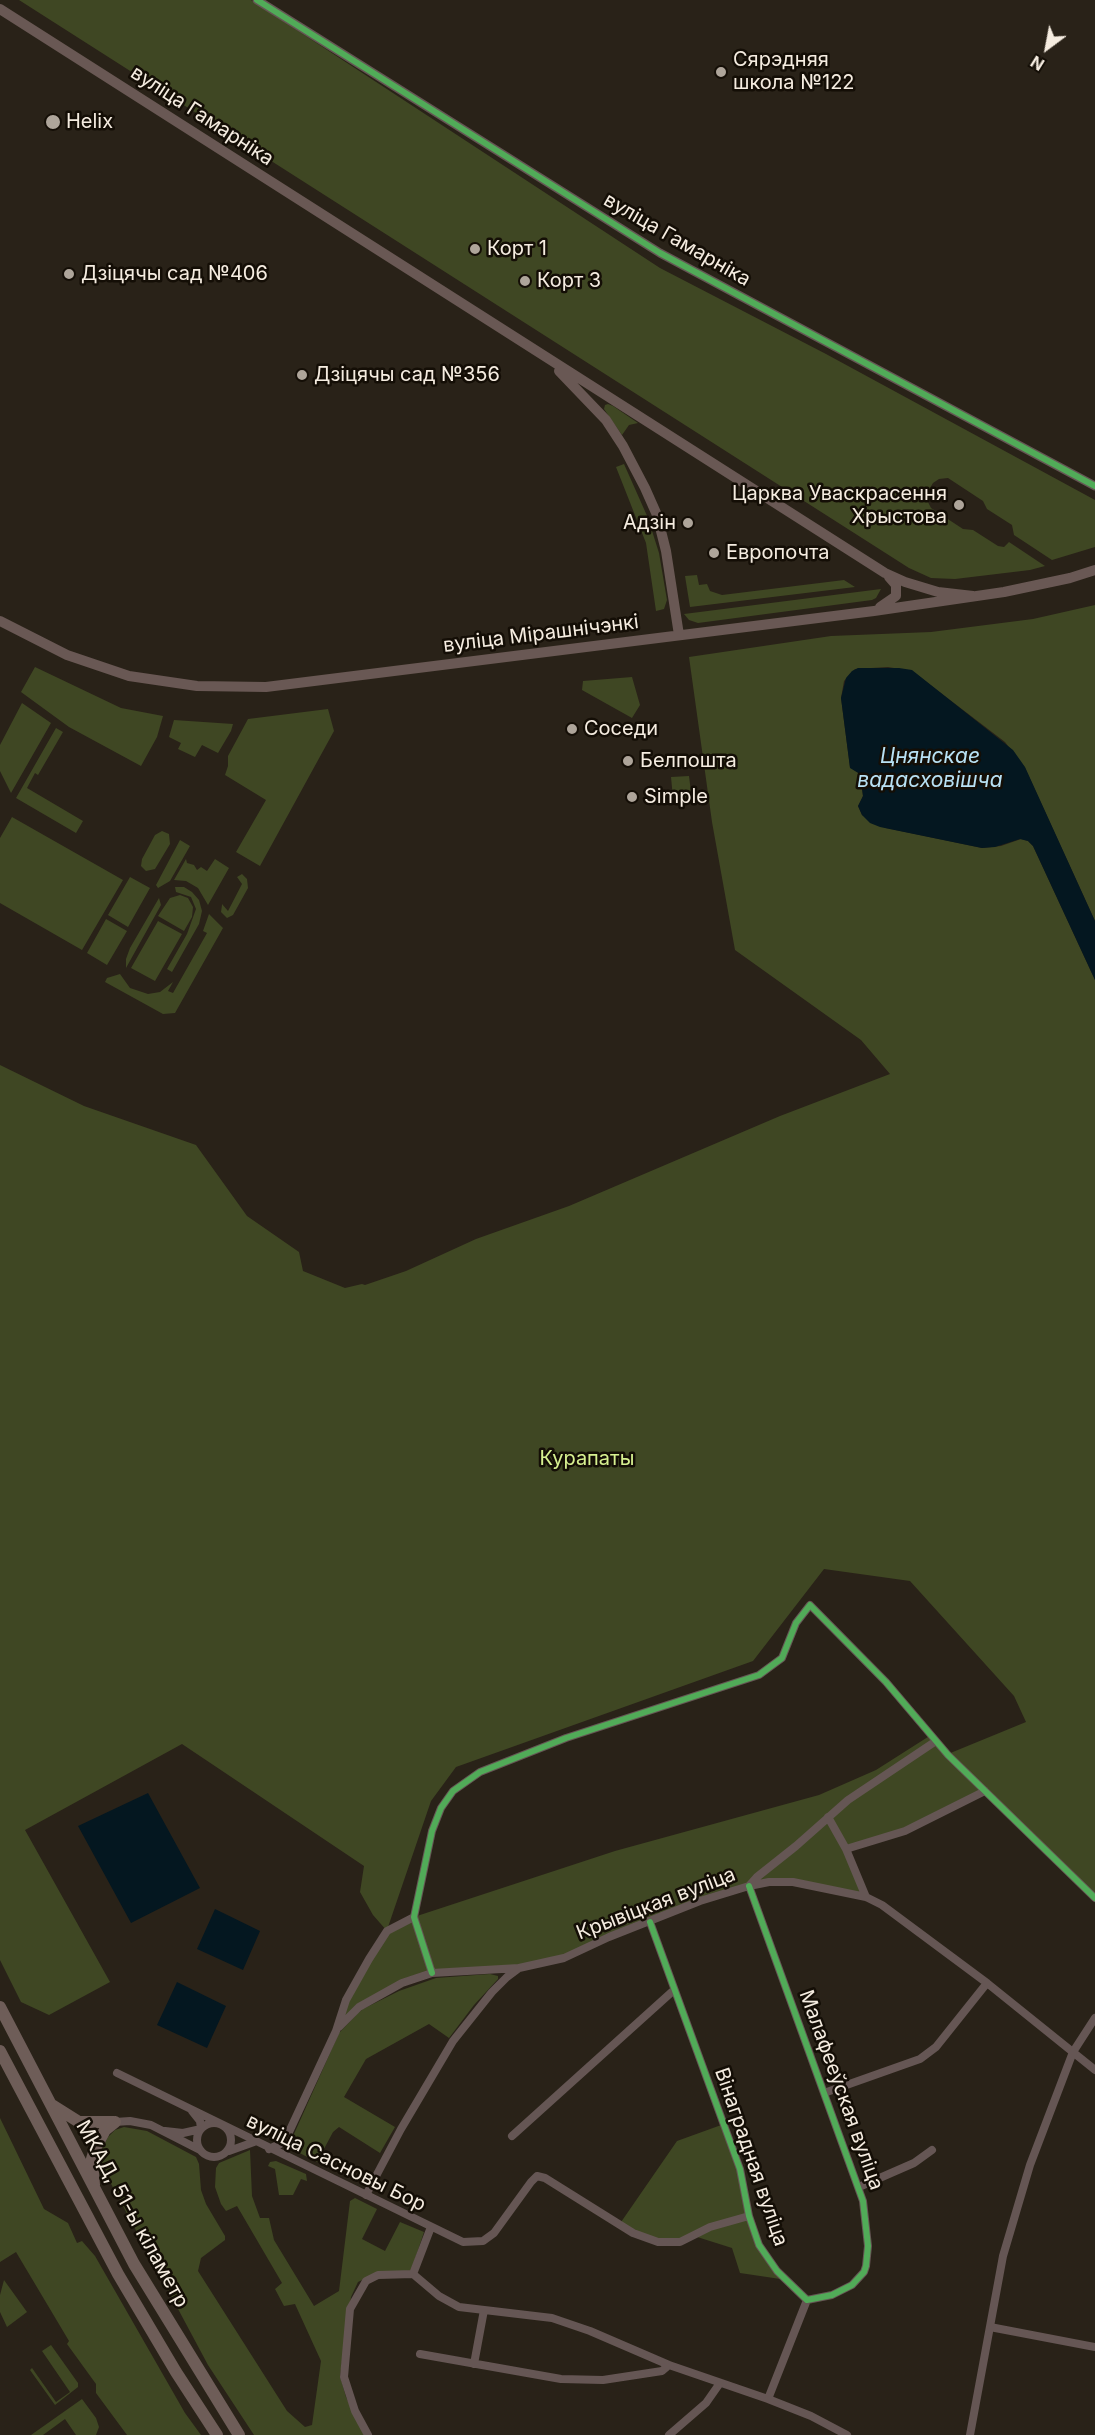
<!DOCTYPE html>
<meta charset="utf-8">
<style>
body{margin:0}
#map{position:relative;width:1095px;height:2435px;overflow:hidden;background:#292218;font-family:Inter,sans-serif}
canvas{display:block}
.north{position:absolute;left:1017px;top:18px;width:60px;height:60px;-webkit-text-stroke:4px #140e06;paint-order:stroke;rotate:212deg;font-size:16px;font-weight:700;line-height:24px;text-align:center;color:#f5ece0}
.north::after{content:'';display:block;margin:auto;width:21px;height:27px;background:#f5ece0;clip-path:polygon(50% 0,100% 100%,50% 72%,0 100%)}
</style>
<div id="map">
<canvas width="1095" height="2435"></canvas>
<div class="north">N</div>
</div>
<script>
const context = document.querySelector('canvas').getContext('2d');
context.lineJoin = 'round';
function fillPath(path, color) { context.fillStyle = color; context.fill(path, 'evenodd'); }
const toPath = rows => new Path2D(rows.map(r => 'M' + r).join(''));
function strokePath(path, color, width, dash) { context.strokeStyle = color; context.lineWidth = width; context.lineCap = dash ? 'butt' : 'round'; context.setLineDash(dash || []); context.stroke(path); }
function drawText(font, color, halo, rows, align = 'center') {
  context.font = font + ' Inter,sans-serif'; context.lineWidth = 5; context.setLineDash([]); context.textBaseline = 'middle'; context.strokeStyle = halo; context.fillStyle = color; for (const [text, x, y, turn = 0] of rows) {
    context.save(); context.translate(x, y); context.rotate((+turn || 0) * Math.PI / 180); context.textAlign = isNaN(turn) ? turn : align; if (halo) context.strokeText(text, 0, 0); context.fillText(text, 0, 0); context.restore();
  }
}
const green = toPath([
 [19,0,251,0,660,268,826,354,1095,500,1095,547,1052,560,1014,535,1012,525,987,509,983,501,948,478,939,479,933,483,927,493,927,500,931,508,963,529,973,530,998,546,1004,547,1009,542,1045,566,1030,570,955,579,931,578,909,568],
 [608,404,613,406,638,423,629,425,622,435,604,409,605,405],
 [624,464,648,518,659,553,667,600,664,609,656,611,646,543,616,467],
 [697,575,699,585,707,584,710,591,722,595,844,580,855,587,690,607,685,576],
 [881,589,876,598,872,600,698,623,689,620,684,614],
 [1095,605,1095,921,1025,768,1005,742,912,671,888,667,855,669,844,681,841,698,850,767,860,774,863,796,858,806,862,815,886,828,982,848,1001,846,1021,839,1028,841,1033,846,1095,980,1095,1898,985,1791,905,1831,846,1849,866,1896,793,1882,749,1886,550,1962,432,1973,379,1996,336,2031,342,2010,387,1931,373,1915,360,1892,364,1866,182,1744,25,1830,110,1982,49,2015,21,2002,0,1960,0,1065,84,1106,196,1145,247,1216,299,1252,303,1271,345,1288,362,1284,365,1285,406,1271,476,1239,569,1206,780,1116,890,1074,861,1040,735,950,712,822,689,657,831,636,931,632,1033,619],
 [824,1569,910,1581,1014,1696,1026,1722,948,1754,931,1735,876,1770,819,1795,615,1851,420,1915,387,1930,431,1801,456,1767,753,1661],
 [35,667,121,708,163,716,157,737,141,766,69,727,21,692],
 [632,677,640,705,632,718,582,690,583,681],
 [22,703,51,723,11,793,0,771,0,745],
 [328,709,334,731,260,866,236,852,266,800,225,775,228,766,228,756,248,719],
 [174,720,233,724,231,731,218,753,202,745,195,757,178,749,181,743,169,737],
 [56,728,63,732,38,775,35,773,27,788,83,821,76,833,16,798],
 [689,776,691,792,687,797,673,798,671,777],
 [12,817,123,880,82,950,0,903,0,838],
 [162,831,169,834,170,844,155,869,146,871,141,866,142,859,155,835],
 [180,840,190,846,170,881,158,888,156,885],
 [186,859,187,863,194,865,197,870,201,867,207,871,215,859,229,868,208,905,198,888,186,881,174,880],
 [242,874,247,879,248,888,233,915,227,918,221,912,222,905,222,904,228,911,242,884,237,877],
 [130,877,150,888,128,927,108,915],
 [175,887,184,887,192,892,199,900,202,911,199,924,172,972,167,969,187,934,196,909,191,897,176,892],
 [180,895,188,898,193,907,192,917,184,931,158,916,170,898],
 [159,898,161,905,126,968,126,959,130,948],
 [209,914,223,928,175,1013,163,1014,105,982,107,978,120,974,130,988,148,994,160,992,173,982,168,991,173,993,207,933,203,931],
 [106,919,127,931,107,965,87,953],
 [158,921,182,934,155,981,131,968],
 [490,1974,498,1976,498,1979,474,2005,449,2038,429,2024,366,2059,344,2097,395,2127,380,2153,339,2127,333,2132,317,2162,286,2146,294,2134,339,2033,361,2010,399,1991,436,1978],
 [0,2118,44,2209,68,2223,77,2243,82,2241,95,2256,185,2413,201,2435,127,2435,96,2393,96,2384,67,2344,69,2341,16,2252,0,2262],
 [724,2124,759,2245,787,2280,740,2273,732,2248,694,2236,670,2243,619,2225,677,2141],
 [124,2127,147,2131,196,2157,199,2164,201,2190,206,2204,225,2236,225,2240,201,2258,198,2271,287,2411,305,2427,312,2425,321,2361,295,2304,284,2306,275,2289,282,2283,237,2206,226,2211,221,2204,215,2187,216,2168,219,2163,250,2150,252,2196,260,2218,269,2218,274,2240,314,2306,339,2291,350,2201,355,2198,377,2209,362,2239,385,2251,400,2222,424,2232,411,2271,378,2272,358,2282,351,2297,340,2376,346,2397,364,2435,254,2435,208,2365,101,2165,102,2149,108,2137,115,2130],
 [276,2161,306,2174,307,2181,301,2179,293,2195,279,2195,275,2169,268,2166,270,2162],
 [4,2280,27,2312,7,2327,0,2312,0,2295],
 [51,2345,78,2383,78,2387,55,2405,30,2370,32,2368,56,2402,70,2392,42,2351],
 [82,2399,96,2418,99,2427,96,2435,76,2435,65,2419,43,2435,31,2435]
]);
const water = toPath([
 [858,668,899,668,912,670,1013,750,1025,767,1095,921,1095,980,1033,846,1028,841,1020,839,995,847,982,848,880,827,870,823,862,815,858,806,863,796,860,774,850,768,841,698,846,678,852,671],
 [148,1793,200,1888,131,1923,78,1826],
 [215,1909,260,1931,243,1970,197,1949],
 [177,1982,226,2006,207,2048,157,2025]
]);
const minor = toPath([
 [828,1817,846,1849,866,1897],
 [846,1849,905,1831,985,1791],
 [749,1886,757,1877,796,1846,848,1800,936,1741],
 [650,1922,740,2169,749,2216,759,2245,777,2271,807,2300,832,2295,852,2285,864,2272,866,2266,868,2246,863,2201,749,1886],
 [432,1973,414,1917,432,1831,441,1808,453,1791,480,1772,566,1738,759,1675,782,1658,796,1623,810,1605,886,1682,948,1755,1095,1898],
 [339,2027,359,2007,402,1983,432,1973,519,1968],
 [117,2073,463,2242,483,2241,494,2233,531,2182,537,2176,545,2178,633,2233,658,2242,680,2242,710,2227,749,2216],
 [824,2093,920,2059,936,2047,987,1983],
 [115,2122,130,2121,151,2125,200,2150],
 '197 2140a17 17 0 1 1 34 0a17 17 0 1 1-34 0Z',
 [165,2131,183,2133,201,2129,200,2121,192,2111],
 [512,2136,674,1990],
 [269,2149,280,2144,289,2132,336,2031,346,2000,369,1959,387,1931,414,1917],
 [229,2151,254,2142],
 [859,2187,914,2163,932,2150],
 [366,2195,401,2129,453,2041,492,1992,507,1977,519,1968,564,1958,609,1937,700,1901,749,1886,769,1882,793,1882,866,1897,882,1905,987,1983,1095,2070],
 [413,2274,439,2296,459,2307,552,2318,590,2331,669,2365,768,2399,811,2416,847,2435],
 [413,2274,431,2227],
 [990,2327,1095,2347],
 [420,2354,561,2379,603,2380,662,2371,669,2365],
 [474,2364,484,2310],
 [768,2399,807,2300],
 [368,2435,355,2411,344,2377,350,2309,366,2281,378,2275,413,2274],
 [669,2435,706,2403,720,2383],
 [970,2435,1003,2256,1030,2165,1073,2052,1095,2018]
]);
const tertiary = toPath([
 [257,0,660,253,1095,486]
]);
const secondary = toPath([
 [0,9,885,573,905,582,938,592,973,596],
 [559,371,606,420,623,446,645,488,657,515,666,551,679,635],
 [880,607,896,596,896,585,889,577],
 [0,621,67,655,129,676,197,686,266,687,874,611,1004,592,1070,578,1095,570]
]);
const trunk = toPath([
 [0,2007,134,2264,239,2435],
 [0,2051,118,2274,176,2372,217,2435],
 [52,2105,79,2122,113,2122],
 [94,2185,92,2159,95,2149,105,2130,115,2122]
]);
const cycleway = toPath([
 [257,0,660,253,1095,486],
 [650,1922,740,2169,749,2216,759,2245,777,2271,807,2300,832,2295,852,2285,864,2272,866,2266,868,2246,863,2201,749,1886],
 [432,1973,414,1917,432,1831,441,1808,453,1791,480,1772,566,1738,759,1675,782,1658,796,1623,810,1605,886,1682,948,1755,1095,1898]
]);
const markers = [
 [721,72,6,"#aea59a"],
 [53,122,8,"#aea59a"],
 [475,249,6,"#aea59a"],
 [69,274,6,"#aea59a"],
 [525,281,6,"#aea59a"],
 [302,375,6,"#aea59a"],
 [959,505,6,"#aea59a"],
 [688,523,6,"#aea59a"],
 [714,553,6,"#aea59a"],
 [572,729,6,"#aea59a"],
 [628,761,6,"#aea59a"],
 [632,797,6,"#aea59a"]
];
const poiNames = [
 ["Сярэдняя",733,60],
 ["школа №122",733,83],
 ["Helix",66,122],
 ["Корт 1",487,249],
 ["Дзіцячы сад №406",81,274],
 ["Корт 3",537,281],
 ["Дзіцячы сад №356",314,375],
 ["Царква Уваскрасення",947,494,"right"],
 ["Хрыстова",947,517,"right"],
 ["Адзін",676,523,"right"],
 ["Европочта",726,553],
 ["Соседи",584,729],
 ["Белпошта",640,761],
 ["Simple",644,797]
];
const streetNames = [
 ["вуліца Гамарніка",202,116,33],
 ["вуліца Гамарніка",677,240,30],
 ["вуліца Мірашнічэнкі",541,634,-7],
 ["Крывіцкая вуліца",656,1904,-21],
 ["Малафееўская вуліца",841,2090,70],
 ["Вінаградная вуліца",751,2157,71],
 ["вуліца Сасновы Бор",336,2163,26],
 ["МКАД, 51-ы кіламетр",132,2214,61]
];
const parkNames = [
 ["Курапаты",587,1459]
];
const waterNames = [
 ["Цнянскае",930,757],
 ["вадасховішча",930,781]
];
fillPath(green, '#3f4723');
fillPath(water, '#041720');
strokePath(minor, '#655654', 8);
strokePath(tertiary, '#655654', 9);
strokePath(secondary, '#695854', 10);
strokePath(trunk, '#6e5d58', 12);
strokePath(cycleway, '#51ab58', 6);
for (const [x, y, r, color] of markers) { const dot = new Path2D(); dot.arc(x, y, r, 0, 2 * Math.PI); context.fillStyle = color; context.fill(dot); strokePath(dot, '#140e06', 2); }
drawText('20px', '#f5ece0', '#140e06', poiNames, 'left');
drawText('20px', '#f5ece0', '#140e06', streetNames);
drawText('20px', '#d7f090', '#140e06', parkNames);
drawText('italic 21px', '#b8e1f4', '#140e06', waterNames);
</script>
